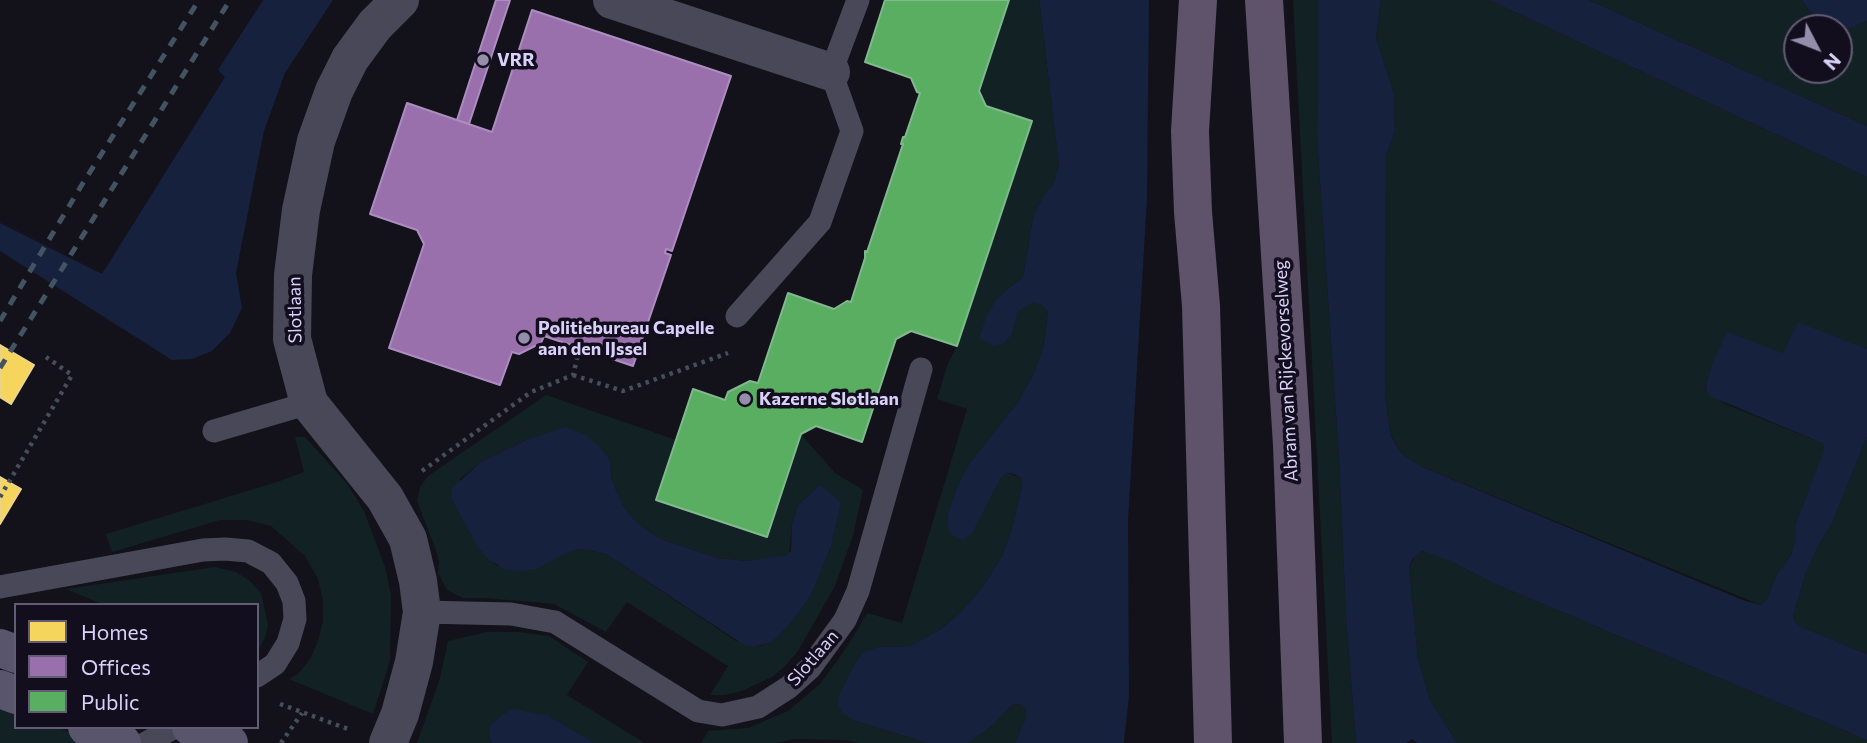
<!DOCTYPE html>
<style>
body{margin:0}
#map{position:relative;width:1867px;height:743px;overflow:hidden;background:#13121a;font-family:Commissioner,sans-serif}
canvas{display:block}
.legend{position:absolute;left:14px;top:603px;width:245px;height:126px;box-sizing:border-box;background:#120e1d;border:2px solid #625c75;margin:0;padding:9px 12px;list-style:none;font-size:21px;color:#d9d1f9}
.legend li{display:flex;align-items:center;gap:14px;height:35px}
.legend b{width:35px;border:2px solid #625c75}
.north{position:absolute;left:1783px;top:14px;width:70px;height:70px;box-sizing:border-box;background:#120e1d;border:2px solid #625c75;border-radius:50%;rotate:132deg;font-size:19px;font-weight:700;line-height:28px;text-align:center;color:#d9d1f9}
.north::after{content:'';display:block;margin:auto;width:24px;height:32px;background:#948eab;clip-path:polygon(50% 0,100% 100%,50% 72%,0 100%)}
</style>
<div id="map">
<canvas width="1867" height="743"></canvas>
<ul class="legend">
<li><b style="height:19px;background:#f6d55c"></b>Homes</li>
<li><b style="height:19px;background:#9970ab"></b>Offices</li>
<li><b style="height:19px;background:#5aae61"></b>Public</li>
</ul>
<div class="north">N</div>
</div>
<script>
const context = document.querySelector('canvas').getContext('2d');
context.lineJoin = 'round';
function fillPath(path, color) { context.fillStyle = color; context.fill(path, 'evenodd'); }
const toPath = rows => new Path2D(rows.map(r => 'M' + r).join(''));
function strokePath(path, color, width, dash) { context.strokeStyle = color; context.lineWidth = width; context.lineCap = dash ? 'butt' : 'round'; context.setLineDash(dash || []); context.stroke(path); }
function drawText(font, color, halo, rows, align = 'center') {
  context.font = font + ' Commissioner,sans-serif'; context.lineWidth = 7; context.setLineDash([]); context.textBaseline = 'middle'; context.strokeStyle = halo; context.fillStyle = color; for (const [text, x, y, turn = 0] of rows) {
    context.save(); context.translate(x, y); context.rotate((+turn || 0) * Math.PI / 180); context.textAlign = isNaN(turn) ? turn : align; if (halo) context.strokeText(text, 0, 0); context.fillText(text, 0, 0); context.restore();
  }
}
const green = toPath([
 [1009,0,1039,0,1059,165,1053,184,1044,195,1033,217,1023,277,998,297,1012,334,1018,310,1034,301,1042,305,1048,312,1043,348,1034,373,1018,402,969,464,957,486,948,514,948,528,972,534,1001,478,1008,473,1021,478,1022,487,1012,528,1002,556,982,588,961,612,941,629,910,646,878,647,855,721,928,743,858,743,846,740,795,739,776,743,701,743,708,731,748,728,788,711,820,684,847,647,867,613,902,623,967,409,937,399,947,366,957,346,1032,122,986,106,979,91],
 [1293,0,1318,0,1317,138,1339,459,1346,617,1356,743,1332,743],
 [1381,0,1489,0,1867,177,1867,349,1799,323,1783,353,1711,367,1706,384,1707,392,1725,404,1822,443,1826,448,1796,523,1796,538,1791,555,1777,574,1766,601,1761,605,1420,466,1401,453,1391,435,1385,397,1386,155,1395,132,1394,93,1376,38],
 [1589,0,1802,0,1808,9,1851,28,1867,21,1867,126],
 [1797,28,1839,28,1839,70,1797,70],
 [546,395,676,440,656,500,766,536,801,434,835,473,863,490,853,535,835,586,798,651,785,666,772,677,742,691,724,695,710,695,728,666,627,602,606,632,554,604,486,598,463,598,447,590,438,573,439,561,435,548,417,501,420,487,428,476],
 [526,440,602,449,610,460,612,479,617,493,627,512,641,526,661,539,718,558,747,561,769,559,789,554,792,524,798,505,820,485,841,504,831,547,811,595,793,621,775,639,761,646,736,641,606,554,581,549,497,566,479,549,460,479,481,462],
 [295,437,305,437,348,485,364,511,385,567,391,595,390,661,373,714,289,679,298,674,310,659,318,641,323,621,323,601,318,579,305,556,271,526,246,520,220,520,112,552,106,534,277,482,304,472],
 [1867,437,1867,654,1802,627,1794,621,1793,615,1806,573,1818,546,1832,523],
 [1424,551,1452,562,1495,584,1867,740,1867,743,1457,743,1430,700,1418,658,1409,567,1416,555],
 [215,567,236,572,250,581,261,593,268,625,265,638,257,651,257,605,104,605,66,589],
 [487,632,518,632,549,636,588,662,567,695,645,743,595,743,549,716,489,736,492,743,417,743,440,678,448,641],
 [0,703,16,710,16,727,57,727,83,738,88,743,0,743],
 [1021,704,1026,709,1026,717,1015,743,968,743,992,726,1012,705]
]);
const water = toPath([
 [263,0,333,0,285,73,264,131,236,273,242,308,230,333,212,351,192,359,172,360,0,251,0,223,102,274,225,77,218,70],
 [1039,0,1149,0,1147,198,1128,521,1129,696,1124,741,1124,743,1015,743,1026,717,1026,709,1021,704,1012,705,992,726,968,743,928,743,855,721,844,714,837,704,839,695,855,664,863,653,878,647,910,646,941,629,961,612,982,588,1002,556,1012,528,1022,487,1021,478,1014,474,1008,473,1001,478,972,534,963,540,953,536,948,528,948,514,957,486,969,464,1018,402,1034,373,1043,348,1048,312,1042,305,1034,302,1018,311,1012,334,1004,343,994,346,979,338,987,315,998,297,1023,277,1033,217,1044,195,1053,184,1059,165],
 [1318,0,1381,0,1376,38,1394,93,1395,132,1386,155,1385,397,1391,436,1401,453,1420,466,1745,601,1761,605,1766,601,1777,574,1791,555,1796,538,1796,523,1825,448,1822,443,1712,397,1707,392,1706,384,1711,367,1727,332,1783,353,1798,322,1867,349,1867,437,1832,523,1818,546,1806,573,1793,615,1794,621,1802,627,1867,654,1867,740,1495,584,1452,562,1423,551,1413,558,1409,567,1418,658,1430,700,1457,743,1417,743,1412,739,1406,743,1356,743,1346,617,1339,459,1317,138],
 [1489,0,1589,0,1867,126,1867,177],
 [1802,0,1867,0,1867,21,1851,28,1830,26,1808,9],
 [566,427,587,436,602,449,610,460,612,479,617,493,627,512,641,526,661,539,718,558,747,561,787,555,791,551,792,524,798,505,820,485,834,496,841,504,831,547,811,595,793,621,775,639,769,643,753,647,744,645,606,554,581,549,568,552,536,569,520,571,506,570,488,559,479,549,452,500,451,489,481,462,526,440],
 [513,709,549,716,595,743,492,743,489,736,491,725,502,715]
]);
const homes = toPath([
 [0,345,34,365,11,404,0,397,0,345],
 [0,477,21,489,0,524,0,477]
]);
const offices = toPath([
 [496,0,510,0,469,124,457,120,496,0],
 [532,10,731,76,672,251,666,249,665,253,671,255,633,366,544,336,541,343,519,354,512,352,500,385,389,348,424,244,417,230,370,214,407,103,492,132,532,10]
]);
const public = toPath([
 [885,0,1009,0,979,91,986,106,1032,121,957,346,911,331,896,339,862,442,816,426,801,434,767,537,656,500,693,389,725,400,728,392,750,381,758,383,788,293,834,309,847,301,851,302,865,258,865,251,867,252,903,144,901,144,903,137,905,137,920,93,917,92,911,78,865,62,885,0]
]);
const path = toPath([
 [573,375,623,391,728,353],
 [422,471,531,392,573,375,578,355],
 [0,497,72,375,46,357],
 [280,704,348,729],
 [281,743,302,713]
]);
const lane = toPath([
 [737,316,820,222,852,131,831,72,858,0],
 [214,431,309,403],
 [0,587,203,550,225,549,248,551,271,563,287,583,294,601,295,619,288,643,275,664,257,676],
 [422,612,511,614,555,622,698,711,722,715,758,707,789,687,810,668,845,620,858,591,921,369],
 [146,743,175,727]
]);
const street = toPath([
 [612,0,831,72],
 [388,743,400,714,414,662,422,612,418,581,408,539,385,498,309,403,292,339,293,275,301,210,316,141,334,91,350,59,375,25,400,0]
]);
const secondary = toPath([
 [0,648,16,654],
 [0,689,16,695],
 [87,727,122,743],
 [191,727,229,743]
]);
const primary = toPath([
 [1198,0,1190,131,1193,212,1201,306,1213,743],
 [1264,0,1292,445,1303,743]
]);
const rail = toPath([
 [0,321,83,183,199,0],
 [0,368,230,0]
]);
const markers = [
 [483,60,7,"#948eab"],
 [524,338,7,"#948eab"],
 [745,399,7,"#948eab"]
];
const poiNames = [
 ["VRR",497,60],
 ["Politiebureau Capelle",538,328],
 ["aan den IJssel",538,349],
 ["Kazerne Slotlaan",759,399]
];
const streetNames = [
 ["Slotlaan",295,310,-91],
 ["Abram van Rijckevorselweg",1286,371,-93],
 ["Slotlaan",813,658,-49]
];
fillPath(green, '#122224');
fillPath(water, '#15213d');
fillPath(homes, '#f6d55c');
strokePath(homes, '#edd48b', 2);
fillPath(offices, '#9970ab');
strokePath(offices, '#ac8dc2', 2);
fillPath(public, '#5aae61');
strokePath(public, '#80b88f', 2);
strokePath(path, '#454e59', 4.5, [3.5, 5]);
strokePath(lane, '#494859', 23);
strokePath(street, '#494859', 38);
strokePath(secondary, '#58556c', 38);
strokePath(primary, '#5e536a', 38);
strokePath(rail, '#445361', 5, [10, 9]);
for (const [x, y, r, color] of markers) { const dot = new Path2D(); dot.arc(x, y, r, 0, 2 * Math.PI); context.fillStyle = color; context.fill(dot); strokePath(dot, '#120e1d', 2.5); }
drawText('bold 18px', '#d9d1f9', '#120e1d', poiNames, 'left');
drawText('18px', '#d9d1f9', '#120e1d', streetNames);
</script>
